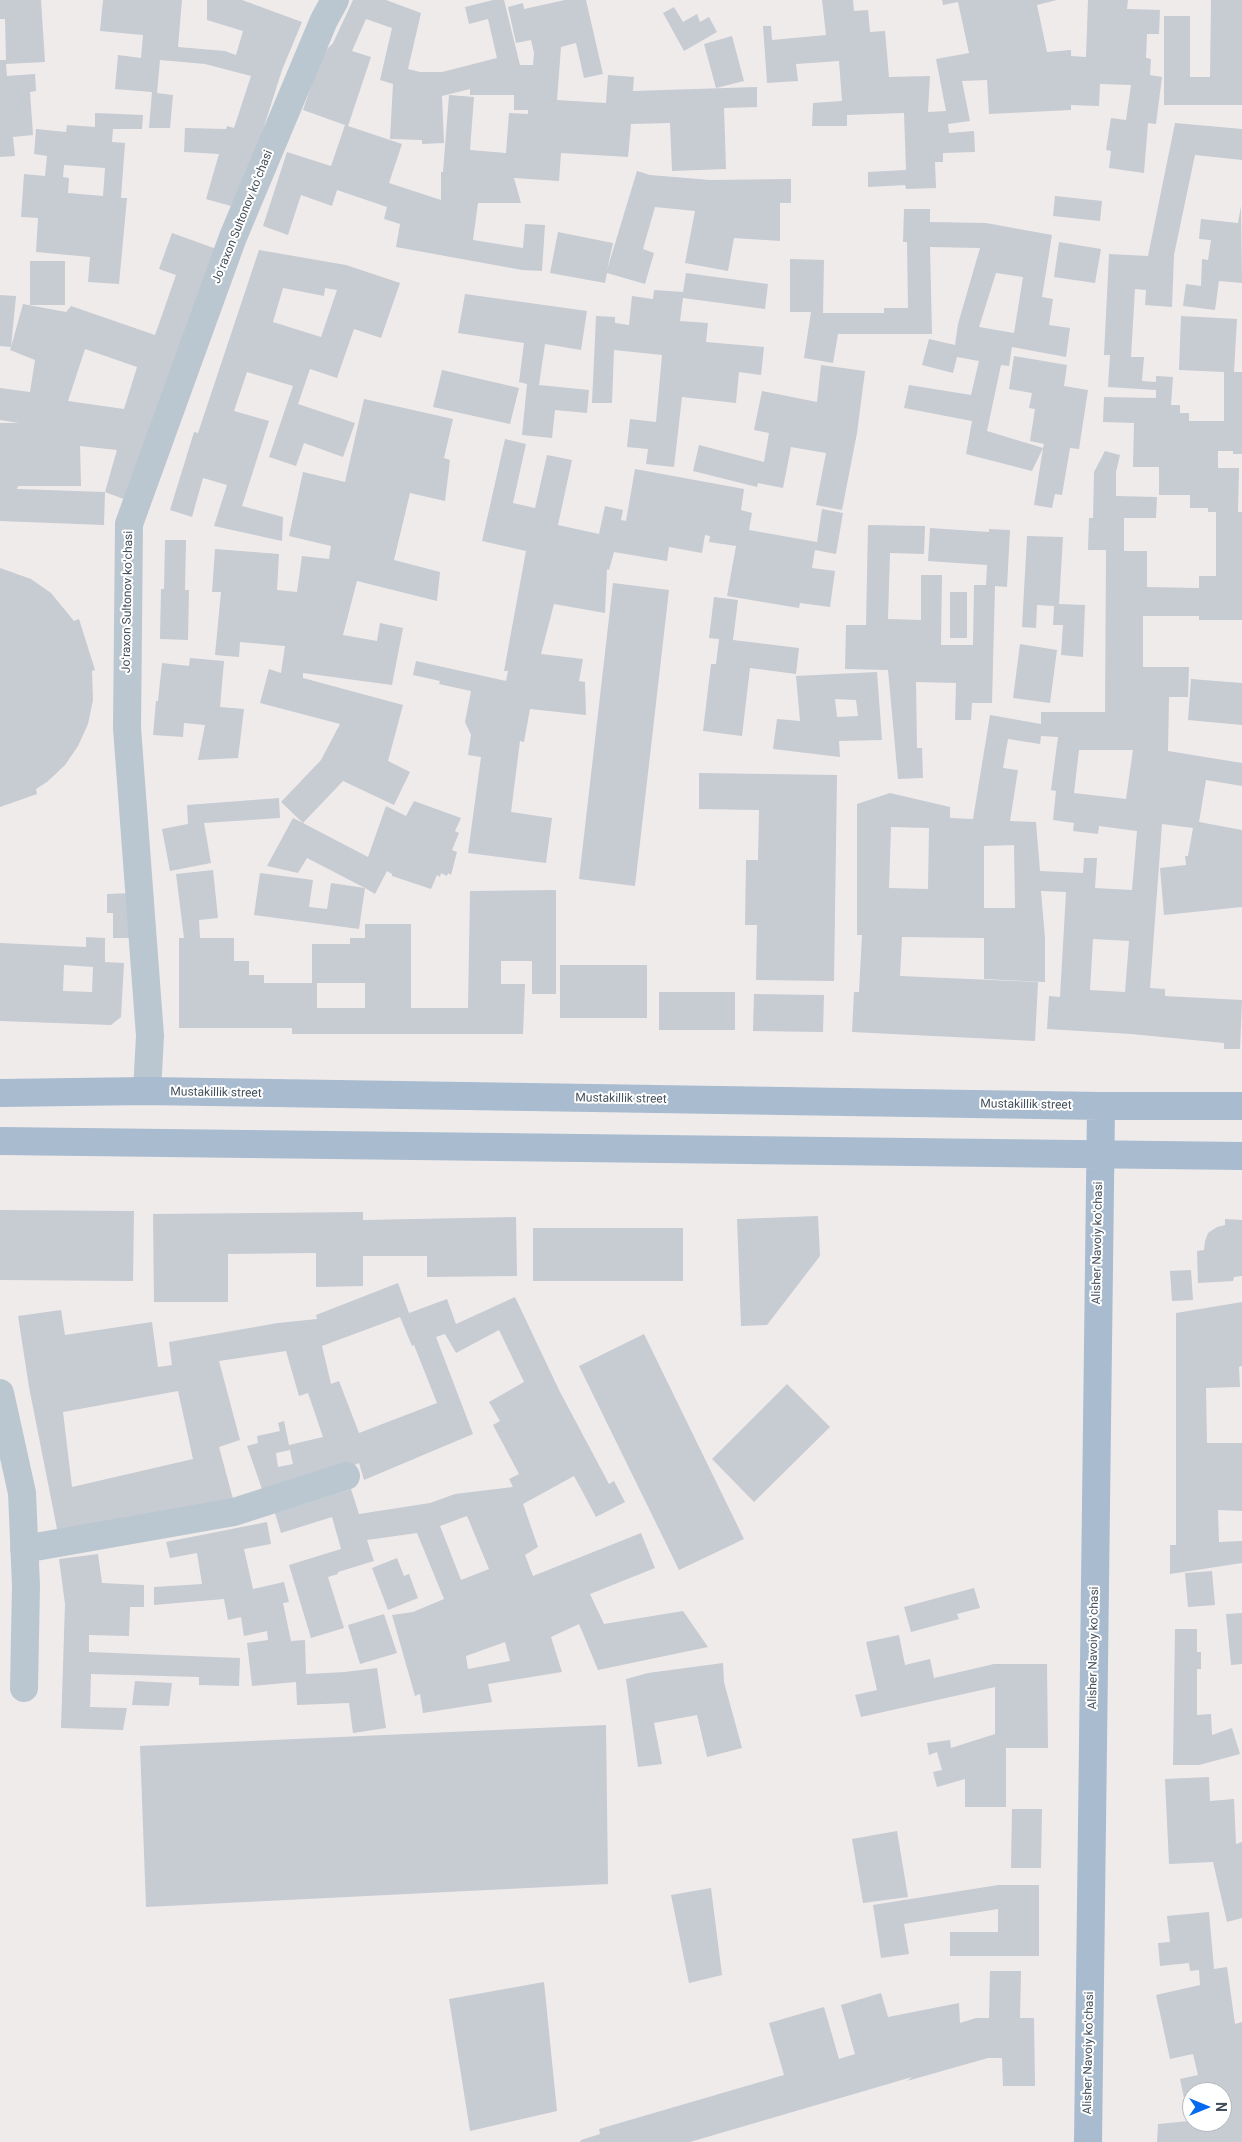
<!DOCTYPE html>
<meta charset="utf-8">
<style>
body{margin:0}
#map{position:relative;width:1242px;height:2142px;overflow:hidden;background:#efebeb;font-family:Roboto,sans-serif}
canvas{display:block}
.north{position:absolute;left:1182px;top:2082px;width:50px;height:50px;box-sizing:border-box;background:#fff;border:1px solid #b3b9bd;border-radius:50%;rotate:90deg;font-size:14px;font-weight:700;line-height:20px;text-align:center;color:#424f5b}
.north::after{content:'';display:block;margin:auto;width:18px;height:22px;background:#056aef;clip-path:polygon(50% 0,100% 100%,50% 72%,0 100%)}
</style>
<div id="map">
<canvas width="1242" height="2142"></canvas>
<div class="north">N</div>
</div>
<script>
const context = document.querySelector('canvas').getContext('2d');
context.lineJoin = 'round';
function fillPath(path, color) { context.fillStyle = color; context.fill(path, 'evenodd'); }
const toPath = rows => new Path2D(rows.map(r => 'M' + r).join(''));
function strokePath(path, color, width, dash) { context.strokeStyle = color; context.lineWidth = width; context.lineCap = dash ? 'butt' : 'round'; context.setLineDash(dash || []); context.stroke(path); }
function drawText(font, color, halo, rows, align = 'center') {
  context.font = font + ' Roboto,sans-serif'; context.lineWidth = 4; context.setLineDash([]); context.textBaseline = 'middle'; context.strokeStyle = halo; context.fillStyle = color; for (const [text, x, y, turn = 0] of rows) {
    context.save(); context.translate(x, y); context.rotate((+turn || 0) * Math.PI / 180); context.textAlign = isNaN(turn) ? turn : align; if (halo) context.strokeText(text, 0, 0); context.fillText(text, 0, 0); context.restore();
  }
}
const building = toPath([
 [0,0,41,0,45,62,6,64,7,76,35,74,36,91,30,92,33,135,13,137,15,156,0,157,0,60,6,60,5,19,0,19],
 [103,0,182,0,178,47,225,51,236,55,243,31,207,20,207,0,242,0,302,22,282,70,238,208,206,199,219,154,184,152,185,128,226,129,227,126,234,128,251,76,205,64,160,60,157,93,173,95,170,128,149,128,152,92,115,89,118,55,141,58,143,35,100,31],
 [353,0,386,0,421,13,408,69,420,72,442,72,497,58,488,19,469,24,465,7,493,0,504,0,520,65,533,65,534,53,531,40,516,43,508,7,523,3,524,9,565,0,586,0,603,74,584,78,576,43,561,47,557,100,606,103,608,75,634,77,633,91,757,87,757,107,724,108,726,169,672,171,670,123,631,124,628,157,561,153,559,181,514,178,521,203,478,203,473,240,523,248,525,224,545,225,542,271,522,270,396,247,400,224,384,219,387,207,337,190,332,206,301,195,288,235,263,226,287,152,331,166,345,125,303,110,322,54,333,43],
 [366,19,392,28,380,80,393,84,390,139,422,140,422,144,444,143,442,96,470,89,470,95,514,95,514,110,528,110,528,114,509,113,506,153,470,150,474,97,449,95,443,172,441,172,441,200,389,183,402,144,348,126,371,57,352,51],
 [822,0,853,0,854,11,868,10,870,32,885,31,889,77,930,76,928,112,946,111,936,59,969,53,958,2,943,5,942,0,1057,0,1037,5,1047,52,1071,50,1071,56,1086,57,1088,0,1128,0,1127,9,1160,10,1159,34,1147,34,1146,58,1151,59,1150,75,1162,77,1156,124,1148,123,1144,173,1109,168,1111,151,1106,150,1111,118,1126,120,1131,85,1100,84,1099,106,1071,105,1071,110,989,114,987,80,962,81,970,121,948,124,949,133,974,131,975,152,943,153,943,162,935,162,936,188,906,189,905,185,868,187,868,172,906,170,904,113,847,115,847,126,812,126,813,103,842,101,839,61,796,64,798,81,767,83,763,26,771,26,772,40,826,35],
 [1211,0,1242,0,1242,105,1164,105,1164,16,1190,16,1190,77,1210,77],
 [674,7,683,22,697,14,700,22,709,17,717,32,684,51,663,13],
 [732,36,744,81,716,88,704,44],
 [95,113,143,115,142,129,113,129,112,142,125,143,121,198,127,198,119,284,88,282,90,257,36,252,38,218,21,217,24,174,45,176,47,156,34,154,36,129,66,132,67,125,95,127],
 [64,165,105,168,103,196,68,193,69,178,63,177],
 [1175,123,1242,129,1242,160,1195,155,1174,255,1172,307,1145,305,1146,290,1135,289,1131,357,1144,357,1142,381,1156,382,1156,376,1173,377,1171,405,1180,405,1180,413,1189,413,1189,421,1224,421,1224,372,1179,370,1181,316,1237,319,1234,372,1242,372,1242,454,1233,454,1233,451,1218,451,1218,468,1239,468,1238,512,1242,512,1242,620,1199,620,1199,616,1143,616,1143,667,1189,667,1188,697,1169,697,1168,751,1242,763,1242,786,1206,780,1199,822,1242,830,1242,907,1164,915,1160,868,1186,865,1185,856,1188,856,1193,828,1162,824,1150,988,1165,989,1165,996,1242,1000,1240,1049,1224,1049,1224,1043,1131,1034,1047,1029,1049,996,1060,997,1066,892,1041,891,1045,938,1045,982,984,979,984,938,902,937,900,976,1038,982,1035,1041,852,1032,854,992,859,992,862,935,857,935,857,804,890,793,950,807,950,818,973,819,990,715,1041,724,1041,712,1105,712,1106,550,1088,550,1089,518,1093,518,1094,472,1105,451,1120,455,1116,472,1116,496,1157,497,1156,518,1124,518,1124,551,1147,551,1147,587,1199,588,1199,576,1216,576,1216,512,1208,512,1208,508,1190,508,1190,495,1159,495,1159,467,1133,467,1134,423,1103,422,1104,397,1156,398,1156,390,1108,387,1110,355,1104,355,1109,254,1148,256],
 [1041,736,1058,737,1051,790,1056,791,1053,820,1074,823,1073,831,1098,834,1099,826,1137,831,1132,890,1095,888,1097,858,1084,858,1083,873,1040,871,1036,822,1010,821,1018,770,1003,768,1008,739,1040,744],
 [1079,750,1133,750,1126,799,1074,793],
 [891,827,929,828,928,889,889,888],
 [1014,845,1015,908,984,908,984,846],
 [1093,939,1129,941,1125,992,1090,990],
 [637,171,650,175,710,180,791,179,791,203,780,203,780,241,734,238,728,271,685,263,695,211,655,207,643,249,654,253,645,284,607,273,605,283,550,273,558,232,613,243,607,270],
 [1055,196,1102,201,1100,221,1053,216],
 [1241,206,1242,283,1219,281,1215,310,1183,306,1186,284,1201,286,1202,259,1208,260,1211,240,1199,239,1201,219,1238,223],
 [904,209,930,209,930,222,986,223,1052,235,1042,297,1053,299,1049,325,1070,328,1066,357,1012,347,1009,366,1001,365,987,431,1043,448,1044,444,1030,441,1035,409,1029,408,1032,393,1009,389,1014,356,1067,365,1064,386,1088,390,1079,449,1070,448,1062,495,1055,494,1052,508,1034,505,1043,448,1032,471,966,454,972,421,904,408,909,385,971,395,979,361,957,357,953,373,922,365,929,339,955,345,958,324,980,248,930,247,932,334,838,334,833,363,804,358,811,312,790,312,790,259,824,260,823,313,884,313,884,308,908,308,907,242,903,242],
 [996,273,1023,277,1014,333,979,327],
 [172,233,222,251,137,504,105,492,117,450,80,446,81,486,18,486,17,489,105,492,104,525,0,521,0,423,19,423,0,420,0,388,30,392,35,360,10,350,11,347,0,346,0,295,16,296,11,347,23,304,66,312,71,306,155,335,176,275,159,269],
 [85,349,137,367,124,409,68,401],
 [1059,242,1101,249,1095,283,1054,277],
 [259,250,346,265,400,283,381,338,354,329,337,378,310,369,298,404,355,423,343,457,304,443,296,466,269,457,293,386,247,372,234,411,269,421,242,506,283,517,282,541,214,526,227,485,203,478,192,517,170,510,194,432,198,433],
 [283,288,324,296,325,288,337,290,321,337,273,322],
 [30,261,65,261,65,305,30,305],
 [686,273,768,284,765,309,683,298,680,321,708,323,706,342,764,347,761,375,739,372,736,403,682,397,674,467,646,464,648,449,627,447,630,419,656,422,662,355,614,350,612,403,592,403,596,316,615,317,615,323,629,325,632,296,653,299,654,290,683,292],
 [465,294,587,311,581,350,545,344,539,385,589,390,587,413,555,410,552,438,522,435,527,384,519,382,524,343,458,333],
 [821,365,865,371,857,433,842,510,816,505,826,453,791,447,783,488,758,483,757,487,693,471,699,445,764,462,769,433,754,430,762,391,817,402],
 [442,370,519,388,510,424,433,407],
 [364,399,453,419,444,458,450,460,445,501,410,493,394,560,440,572,437,601,357,581,343,635,377,641,380,623,403,628,392,685,303,673,303,678,403,705,388,761,410,772,394,805,343,781,303,823,368,857,386,806,406,816,414,801,461,818,455,831,459,833,452,850,457,852,451,875,448,873,447,876,441,873,440,877,437,875,431,889,392,876,392,874,387,871,375,894,365,888,359,929,254,915,260,873,313,880,309,907,327,909,331,883,365,888,307,858,298,873,267,866,293,818,303,823,281,802,321,760,340,724,260,703,269,669,281,673,285,646,240,642,239,657,215,655,221,592,212,592,215,549,279,554,277,590,297,592,302,556,329,559,331,546,289,536,303,472,345,482],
 [505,439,526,444,513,503,535,508,547,455,572,460,558,525,599,534,605,506,623,510,621,520,626,521,635,469,744,489,741,510,752,513,749,530,817,542,822,509,843,513,836,554,815,550,812,568,835,571,830,607,800,603,799,608,727,596,736,546,709,542,710,536,705,535,702,553,669,547,667,561,614,552,609,570,607,569,605,613,554,604,541,654,583,659,579,681,585,682,586,715,530,709,524,742,520,741,511,812,552,818,546,863,468,853,481,757,468,755,471,735,465,722,471,691,439,684,440,681,413,675,416,661,506,681,508,671,504,671,526,551,482,541],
 [868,525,925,526,924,554,890,553,888,619,921,620,921,575,942,575,941,645,973,645,974,585,986,585,987,565,928,561,930,528,989,532,989,529,1010,530,1007,587,995,586,992,703,972,703,971,720,955,720,956,683,916,682,917,748,922,748,923,778,898,779,888,670,845,669,846,625,866,625],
 [1027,536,1063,537,1059,604,1085,605,1083,657,1061,655,1063,625,1053,625,1054,606,1037,605,1036,628,1022,627],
 [165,540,186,540,185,590,189,590,188,640,160,639,161,589,164,589],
 [0,568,31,579,51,593,74,621,79,619,95,670,92,671,93,700,88,724,78,746,65,765,47,782,36,789,37,794,0,807],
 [613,583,669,590,635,886,579,879],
 [950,592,967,592,967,638,950,638],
 [714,597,738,600,733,640,799,648,796,674,750,668,742,736,703,731,711,664,716,664,719,639,709,638],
 [1020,644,1057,650,1050,703,1013,698],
 [190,658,224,661,220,707,244,709,238,758,198,760,205,725,184,723,183,737,153,735,156,701,158,701,162,663,189,666],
 [877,672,882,740,839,741,840,757,773,749,777,719,800,721,796,676],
 [835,699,856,700,858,716,837,717],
 [1191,679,1242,683,1242,725,1188,720],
 [699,773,837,775,834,981,756,980,757,925,745,925,746,860,758,860,759,810,699,809],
 [279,798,280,818,204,823,211,863,170,871,162,829,188,824,187,805],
 [213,870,218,918,199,920,200,938,234,938,234,961,249,961,249,975,264,975,264,983,312,983,312,944,350,944,350,938,365,938,365,924,411,924,411,1008,468,1008,470,891,556,890,556,994,532,994,532,961,501,961,501,984,525,984,523,1034,292,1034,292,1028,179,1028,179,938,184,938,176,874],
 [317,983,365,983,365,1008,317,1008],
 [134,893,135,938,113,938,113,913,107,913,107,894],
 [86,937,105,938,105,962,124,963,121,1017,111,1025,0,1021,0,943,86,947],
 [64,965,93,967,92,992,63,991],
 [560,965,647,965,647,1018,560,1018],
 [659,992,735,992,735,1030,659,1030],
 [754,994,824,995,823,1032,753,1031],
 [0,1210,134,1211,133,1281,0,1280],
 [363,1212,363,1220,516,1217,517,1276,427,1277,427,1256,363,1256,363,1286,316,1287,316,1253,228,1254,228,1302,154,1302,153,1214],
 [818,1216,820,1256,767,1325,741,1326,737,1219],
 [1225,1219,1242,1220,1242,1276,1234,1277,1233,1281,1198,1283,1197,1251,1204,1250,1205,1241,1208,1233,1217,1227,1225,1225],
 [533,1228,683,1228,683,1281,533,1281],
 [1191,1270,1193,1300,1172,1301,1170,1271],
 [398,1283,409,1313,447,1299,456,1324,515,1297,559,1390,609,1484,614,1481,625,1502,596,1517,574,1476,523,1504,538,1547,525,1555,533,1576,641,1533,655,1568,590,1594,604,1624,683,1611,708,1647,598,1670,579,1624,551,1637,562,1672,488,1684,492,1702,423,1713,420,1694,415,1696,392,1615,413,1612,444,1599,417,1533,367,1540,374,1561,338,1572,338,1574,328,1577,344,1628,311,1638,289,1565,341,1549,332,1517,281,1533,275,1513,351,1489,359,1514,430,1503,455,1494,513,1487,509,1479,519,1474,493,1425,500,1421,489,1402,524,1382,499,1330,456,1353,445,1334,436,1337,473,1434,364,1480,359,1463,336,1474,264,1495,247,1446,258,1443,257,1436,280,1431,278,1423,284,1421,289,1445,323,1437,308,1393,299,1396,286,1351,219,1361,240,1440,219,1447,233,1499,59,1539,29,1387,18,1316,61,1310,65,1335,152,1322,158,1367,172,1365,169,1342,278,1323,317,1319,316,1315],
 [400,1317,412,1346,414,1345,437,1403,359,1433,339,1381,331,1384,322,1346],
 [178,1391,193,1459,72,1487,63,1412],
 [290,1450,293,1464,278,1467,276,1453],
 [467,1516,489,1569,461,1580,440,1526],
 [505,1642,510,1661,468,1669,466,1656],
 [1242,1302,1242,1366,1239,1367,1240,1387,1206,1388,1207,1443,1242,1443,1242,1511,1218,1510,1219,1542,1242,1541,1242,1563,1170,1574,1170,1545,1176,1545,1176,1313],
 [644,1334,744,1539,679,1570,579,1366],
 [787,1384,830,1427,754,1502,712,1459],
 [267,1522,271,1544,244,1549,253,1589,284,1582,289,1602,283,1603,291,1641,305,1640,306,1674,345,1672,377,1668,386,1728,353,1733,349,1703,297,1705,296,1682,252,1686,247,1643,268,1640,267,1631,244,1636,241,1617,228,1620,224,1599,154,1605,154,1587,202,1584,197,1553,170,1558,166,1542],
 [98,1554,102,1583,144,1585,144,1607,130,1607,129,1636,89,1635,89,1652,240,1658,239,1686,199,1685,199,1677,91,1674,90,1707,127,1708,123,1730,61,1728,65,1604,59,1559],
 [397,1558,404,1576,409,1574,418,1598,388,1610,372,1568],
 [1212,1571,1215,1605,1188,1607,1185,1573],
 [974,1588,980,1608,957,1614,959,1619,911,1632,904,1607],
 [1242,1613,1242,1664,1231,1665,1226,1614],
 [384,1614,397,1653,360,1664,348,1625],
 [1175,1629,1197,1629,1197,1652,1201,1652,1201,1669,1197,1669,1197,1715,1211,1714,1212,1735,1232,1728,1240,1754,1199,1765,1173,1765],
 [899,1635,905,1665,930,1659,934,1678,994,1664,1047,1664,1048,1748,1006,1748,1006,1807,965,1807,965,1779,937,1787,933,1772,942,1770,937,1752,929,1755,927,1743,950,1740,951,1748,995,1734,995,1687,861,1717,855,1695,877,1690,866,1642],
 [723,1663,724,1682,742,1748,707,1757,697,1715,654,1723,662,1764,638,1767,626,1679,648,1673],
 [135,1681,172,1683,169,1706,132,1705],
 [606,1725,608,1884,146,1907,140,1746],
 [1209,1777,1210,1801,1234,1799,1236,1844,1242,1842,1242,1918,1227,1922,1213,1862,1169,1864,1165,1779],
 [1012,1809,1042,1809,1041,1868,1011,1868],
 [897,1831,908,1897,863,1903,852,1839],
 [998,1885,1039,1885,1039,1956,950,1956,950,1932,998,1932,998,1909,904,1924,909,1954,881,1958,873,1905],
 [711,1888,722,1975,689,1983,671,1895],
 [1209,1912,1214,1969,1227,1967,1235,2024,1242,2022,1242,2142,1157,2142,1158,2124,1189,2121,1180,2079,1198,2075,1193,2054,1170,2059,1156,1995,1200,1985,1199,1970,1190,1971,1189,1963,1160,1966,1158,1943,1170,1942,1167,1916],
 [1192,2092,1222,2092,1222,2122,1192,2122],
 [990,1971,1021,1971,1020,2018,1034,2018,1035,2086,1003,2086,1002,2058,988,2058,907,2081,912,2077,690,2142,580,2142,581,2140,600,2134,599,2129,784,2075,769,2023,824,2007,839,2059,855,2054,841,2005,881,1993,888,2017,959,2003,960,2023,976,2018,989,2018],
 [544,1982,557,2111,470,2131,449,1999]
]);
const minor = toPath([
 [147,1091,150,1036,127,728,129,524,233,237,324,20,335,0],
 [0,1393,22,1493,26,1586,24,1688],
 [24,1549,234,1512,346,1476]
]);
const major = toPath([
 [0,1093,147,1091,1101,1106,1242,1106],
 [0,1141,1242,1156],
 [1088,2142,1101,1106]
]);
const streetNames = [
 ["Joʻraxon Sultonov koʻchasi",243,217,-68],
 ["Joʻraxon Sultonov koʻchasi",128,602,-89],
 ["Mustakillik street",216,1093,1],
 ["Mustakillik street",621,1099,1],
 ["Mustakillik street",1026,1105,1],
 ["Alisher Navoiy koʻchasi",1098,1243,-89],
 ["Alisher Navoiy koʻchasi",1094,1648,-89],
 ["Alisher Navoiy koʻchasi",1089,2053,-89]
];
fillPath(building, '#c7cbd2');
strokePath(minor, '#bac7d0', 28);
strokePath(major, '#a8bbcf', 28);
drawText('12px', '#424f5b', '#fff', streetNames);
</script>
